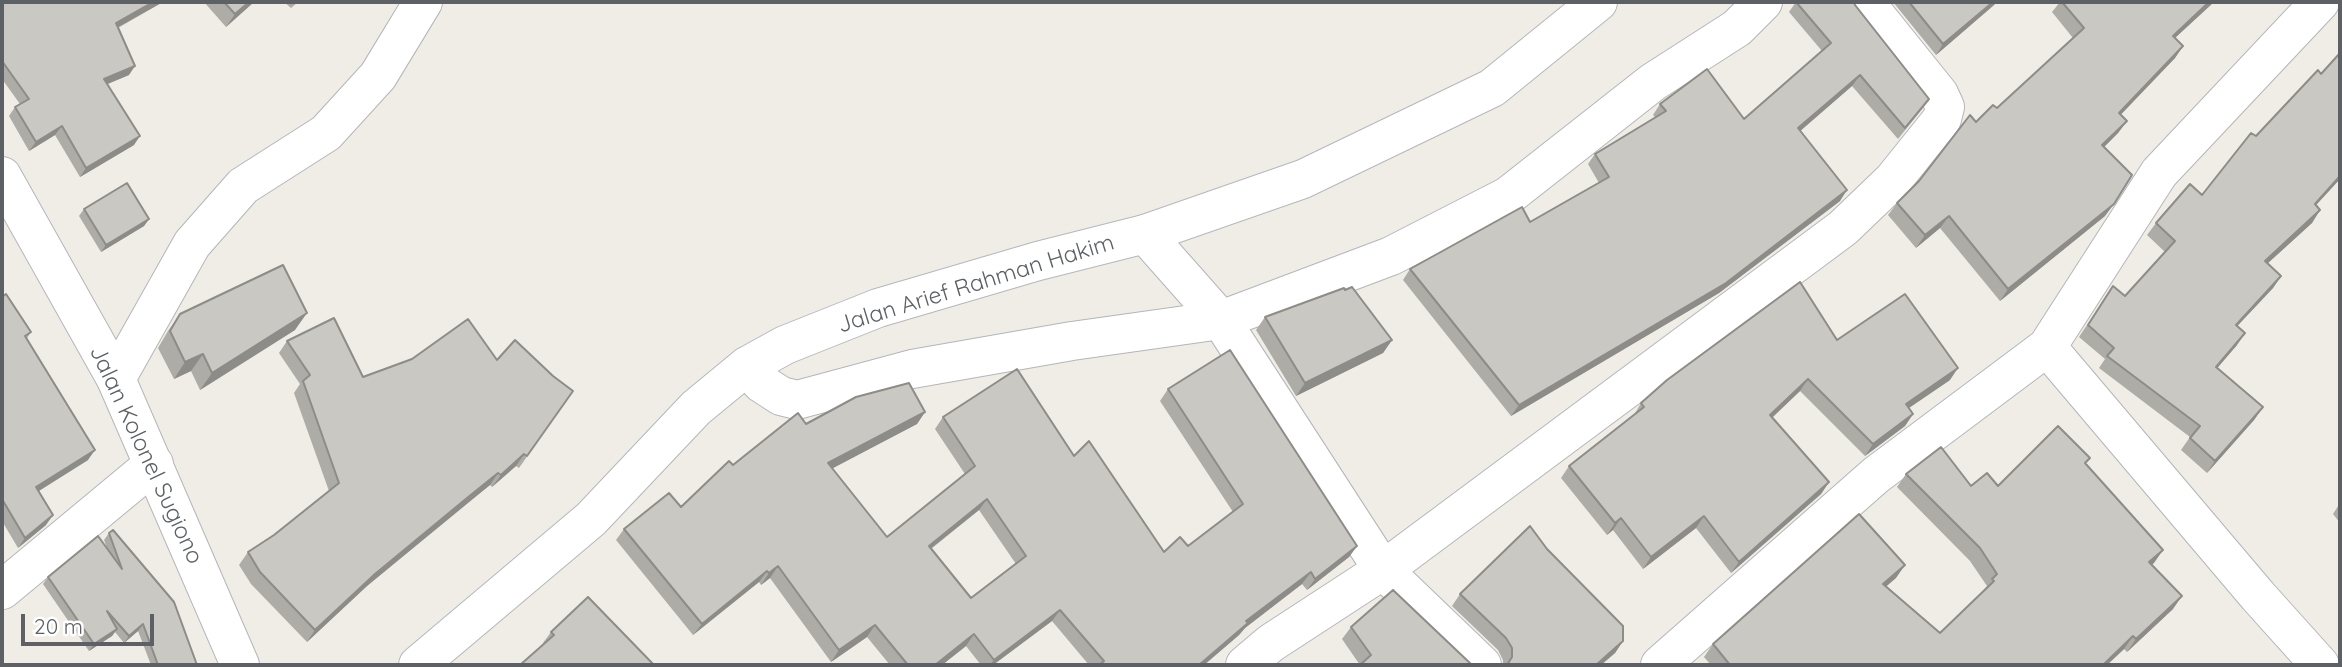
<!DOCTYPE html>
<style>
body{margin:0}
#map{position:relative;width:2342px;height:667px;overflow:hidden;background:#efede6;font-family:Quicksand,sans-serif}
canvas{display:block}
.frame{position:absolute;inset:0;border:4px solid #5d6165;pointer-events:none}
.scale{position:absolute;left:21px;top:614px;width:133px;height:32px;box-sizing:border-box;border:4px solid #5d6165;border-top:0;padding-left:9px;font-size:21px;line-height:24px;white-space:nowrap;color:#5d6165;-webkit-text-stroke:5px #fff;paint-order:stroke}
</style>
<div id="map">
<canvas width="2342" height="667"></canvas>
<div class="frame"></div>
<div class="scale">20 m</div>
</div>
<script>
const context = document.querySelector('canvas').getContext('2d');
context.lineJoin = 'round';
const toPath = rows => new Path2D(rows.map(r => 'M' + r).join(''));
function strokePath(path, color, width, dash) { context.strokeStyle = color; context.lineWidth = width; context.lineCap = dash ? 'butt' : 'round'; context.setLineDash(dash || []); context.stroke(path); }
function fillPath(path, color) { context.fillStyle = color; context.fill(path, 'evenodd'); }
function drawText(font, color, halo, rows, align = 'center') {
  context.font = font + ' Quicksand,sans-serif'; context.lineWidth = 5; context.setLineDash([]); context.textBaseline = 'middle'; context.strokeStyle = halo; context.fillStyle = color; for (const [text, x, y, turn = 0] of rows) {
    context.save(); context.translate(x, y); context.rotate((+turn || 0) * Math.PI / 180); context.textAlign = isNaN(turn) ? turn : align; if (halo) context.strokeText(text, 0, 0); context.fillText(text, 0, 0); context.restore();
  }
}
const minor = toPath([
 [1145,234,1221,320,1383,570,1482,665],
 [2047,347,2258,596,2320,665],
 [747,366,761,383,781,396,797,400,912,369,1072,341,1221,320,1391,256,1508,196,1653,82,1737,28,1763,2],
 [116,379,192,244,243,186,326,133,378,76,423,2],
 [2,590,154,464],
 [1245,665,1271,643,1383,570,1843,228,1893,180,1942,119,1945,107,1939,94,1865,2],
 [1660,665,1876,475,2047,347,2159,173,2320,2]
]);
const tertiary = toPath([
 [2,176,116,379,240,665]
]);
const secondary = toPath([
 [418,665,591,519,696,408,747,366,785,345,878,308,1038,261,1145,234,1303,179,1492,88,1598,2]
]);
const wall = toPath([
 [2,2,163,2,118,28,129,75,107,84,134,145,80,177,55,135,29,151,9,116,15,107,20,104,2,79],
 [204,2,254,2,226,27],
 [284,2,298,2,291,8],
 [1796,2,1855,5,1922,109,1898,139,1852,86,1800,131,1840,201,1719,293,1511,416,1403,280,1410,269,1530,222,1599,183,1588,164,1595,154,1655,117,1653,115,1660,104,1744,119,1822,51,1789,12],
 [1893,2,1996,2,1994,5,1936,55],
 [2060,2,2214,2,2175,38,2183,46,2175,58,2120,115,2127,121,2118,133,2104,147,2105,216,2000,301,1940,228,1916,248,1888,215,1897,203,1976,122,1997,108,2073,38,2052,12],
 [2340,53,2340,179,2316,205,2320,210,2312,223,2268,263,2281,276,2273,288,2237,326,2237,345,2217,368,2263,407,2254,420,2207,473,2181,450,2190,437,2099,368,2105,359,2079,337,2113,286,2125,296,2165,252,2147,235,2156,223,2202,195,2256,136,2321,74],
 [84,209,149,219,144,226,101,252,79,216],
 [1345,290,1392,340,1383,353,1296,396,1256,330,1265,317],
 [2,297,31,332,27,338,88,460,39,491,46,525,18,548,2,521],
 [180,314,295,330,200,390,191,371,174,379,158,348,168,331],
 [1837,340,1950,380,1909,408,1913,414,1905,426,1865,456,1800,391,1772,418,1829,482,1821,494,1731,573,1696,528,1643,569,1613,530,1607,535,1561,478,1569,466,1634,415,1641,403],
 [287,341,363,377,497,360,553,376,573,391,519,468,516,466,492,487,490,485,458,510,367,586,307,642,251,584,239,565,248,552,274,535,329,491,294,393,300,384,279,353],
 [1168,389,1357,546,1349,557,1307,590,1302,584,1245,628,1239,635,1204,665,1089,665,1052,621,993,665,981,665,966,646,942,665,890,665,867,637,831,662,770,578,761,585,759,582,693,635,616,540,624,529,681,507,733,465,806,424,925,412,917,424,832,468,887,537,965,474,935,429,943,417,1074,456,1164,552,1188,546,1233,512,1160,401],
 [979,510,1016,564,971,598,931,549],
 [2086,464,2163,550,2152,564,2173,609,2127,652,2124,649,2107,665,1711,665,1704,657,1713,644,1896,578,1886,586,1940,633,1983,591,1987,586,1970,561,1897,487,1906,474,1971,486,1998,486],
 [2340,503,2340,523,2333,514],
 [109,533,197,665,151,665,138,631,124,643,115,632,112,636,89,651,43,584,48,577,107,548,104,540],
 [1547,549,1623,641,1615,653,1601,665,1503,665,1503,660,1498,650,1452,606,1460,594],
 [1351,627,1472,665,1360,665,1342,639],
 [551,632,654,665,544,644,543,643]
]);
const shadedWall = toPath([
 [153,2,163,2,109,32,116,23],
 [249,2,254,2,226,27,235,14],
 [1993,2,1996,2,1994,5,1936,55,1943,44],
 [2209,2,2214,2,2164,48,2173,36],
 [2183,46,2175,58,2110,126,2119,113],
 [135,66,129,75,98,88,104,79],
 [1860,75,1852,86,1791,139,1798,128],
 [2127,121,2118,133,2094,157,2102,145],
 [62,126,55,135,29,151,36,142],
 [140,136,134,145,80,177,86,168],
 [2340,176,2340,179,2306,216,2315,204],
 [1847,190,1840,201,1719,293,1511,416,1519,405],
 [2114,204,2105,216,2000,301,2008,289],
 [2320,210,2312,223,2257,273,2265,261],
 [1949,216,1940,228,1916,248,1925,235],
 [149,219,144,226,101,252,106,245],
 [2281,276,2273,288,2227,337,2236,325],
 [307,313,295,330,200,390,212,373],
 [2245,333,2237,345,2207,380,2216,367],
 [1392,340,1383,353,1296,396,1305,383],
 [203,354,191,371,174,379,185,362],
 [1958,368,1950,380,1897,416,1906,404],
 [1808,379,1800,391,1762,427,1770,415],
 [2263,407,2254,420,2207,473,2215,461],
 [925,412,917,424,820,475,828,463],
 [1913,414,1905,426,1865,456,1873,444],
 [95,450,88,460,29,497,36,487],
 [524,454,516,466,492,487,501,475],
 [498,473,490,485,367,586,307,642,315,630,375,574],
 [1829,482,1821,494,1731,573,1739,562],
 [987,499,979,510,920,557,929,546],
 [53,515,46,525,18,548,25,538],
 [1704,516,1696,528,1643,569,1651,557],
 [1621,518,1613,530,1607,535,1615,523],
 [1357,546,1349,557,1307,590,1315,579],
 [2163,550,2154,563,2140,575,2149,562],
 [1905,565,1896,578,1874,597,1883,584],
 [778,566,770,578,761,585,769,573],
 [767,571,759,582,693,635,702,624],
 [1311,572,1302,584,1245,628,1239,635,1204,665,1199,665,1246,621],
 [2182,596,2173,609,2127,652,2136,639],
 [1060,610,1052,621,993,665,990,665,994,660],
 [143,624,138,631,124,643,129,636],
 [875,625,867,637,831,662,839,650],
 [117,629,112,636,89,651,94,644],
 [974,634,966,646,942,665,935,665],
 [2133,636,2124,649,2107,665,2103,665],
 [1623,641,1615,653,1601,665,1596,665]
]);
const building = toPath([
 [2,2,153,2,116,23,135,66,104,79,140,136,86,168,62,126,36,142,15,107,29,99,2,61,2,2],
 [224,2,249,2,235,14,224,2],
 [1796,2,1854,2,1855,5,1929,99,1905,128,1860,75,1798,128,1847,190,1726,283,1519,405,1410,269,1522,207,1530,222,1609,177,1595,154,1666,111,1660,104,1707,69,1744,119,1831,43,1796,2],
 [1909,2,1993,2,1943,44,1909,2],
 [2062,2,2209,2,2173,36,2183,46,2119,113,2127,121,2102,145,2132,175,2114,204,2008,289,1949,216,1925,235,1897,203,1919,181,1970,115,1976,122,1993,105,1997,108,2084,28,2062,2],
 [2340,53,2340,176,2315,204,2320,210,2265,261,2281,276,2236,325,2245,333,2216,367,2263,407,2215,461,2190,438,2200,426,2107,356,2114,348,2088,325,2113,286,2125,296,2175,241,2156,223,2190,184,2202,195,2251,133,2256,136,2318,70,2321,74,2340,53],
 [127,183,149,219,106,245,84,209,127,183],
 [283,265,307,313,212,373,203,354,185,362,170,331,180,314,283,265],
 [1800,282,1837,340,1905,294,1958,368,1906,404,1913,414,1873,444,1808,379,1770,415,1829,482,1739,562,1704,516,1651,557,1621,518,1615,523,1569,466,1644,407,1641,403,1667,380,1800,282],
 [1352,287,1392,340,1305,383,1265,317,1344,288,1345,290,1352,287],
 [6,294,31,332,25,336,95,450,36,487,53,515,25,538,2,499,2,297,6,294],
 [334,318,363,377,412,359,468,319,497,360,515,340,553,376,573,391,527,456,524,454,501,475,498,473,467,498,375,574,315,630,260,572,248,552,274,535,339,483,303,381,310,375,287,341,334,318],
 [1230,350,1357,546,1315,579,1311,572,1246,621,1248,623,1199,665,1099,665,1104,661,1060,610,994,660,974,634,935,665,908,665,875,625,839,650,778,566,769,573,767,571,702,624,624,529,669,493,681,507,729,461,733,465,798,413,806,424,856,397,909,383,925,412,828,463,887,537,975,466,943,417,1017,369,1074,456,1089,441,1164,552,1180,537,1188,546,1243,504,1168,389,1230,350],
 [987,499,1026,556,971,598,929,546,987,499],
 [2058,426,2090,458,2085,463,2163,550,2149,562,2182,596,2136,639,2133,636,2103,665,1730,665,1713,644,1859,514,1905,565,1883,584,1940,633,1994,581,1992,579,1997,574,1980,548,1906,474,1941,447,1971,486,1987,473,1998,486,2058,426],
 [1530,526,1547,549,1623,626,1623,641,1596,665,1507,665,1512,657,1512,648,1506,638,1460,594,1530,526],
 [113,530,174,602,197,665,158,665,143,624,129,636,107,611,117,629,94,644,48,577,98,536,122,569,109,533,113,530],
 [1393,590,1472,665,1360,665,1371,655,1351,627,1393,590],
 [588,597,654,665,520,665,554,635,551,632,588,597]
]);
const streetNames = [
 ["Jalan Arief Rahman Hakim",976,284,-17],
 ["Jalan Kolonel Sugiono",146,455,65]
];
strokePath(minor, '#b3b6ba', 40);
strokePath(tertiary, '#b3b6ba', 40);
strokePath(secondary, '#b4b8bc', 40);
strokePath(minor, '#fff', 38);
strokePath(tertiary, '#fff', 38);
strokePath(secondary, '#fff', 38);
fillPath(wall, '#aeaca7');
fillPath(shadedWall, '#8d8c88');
fillPath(building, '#cac8c2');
strokePath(building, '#8d8c88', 2);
drawText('23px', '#5d6165', '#fff', streetNames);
</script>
